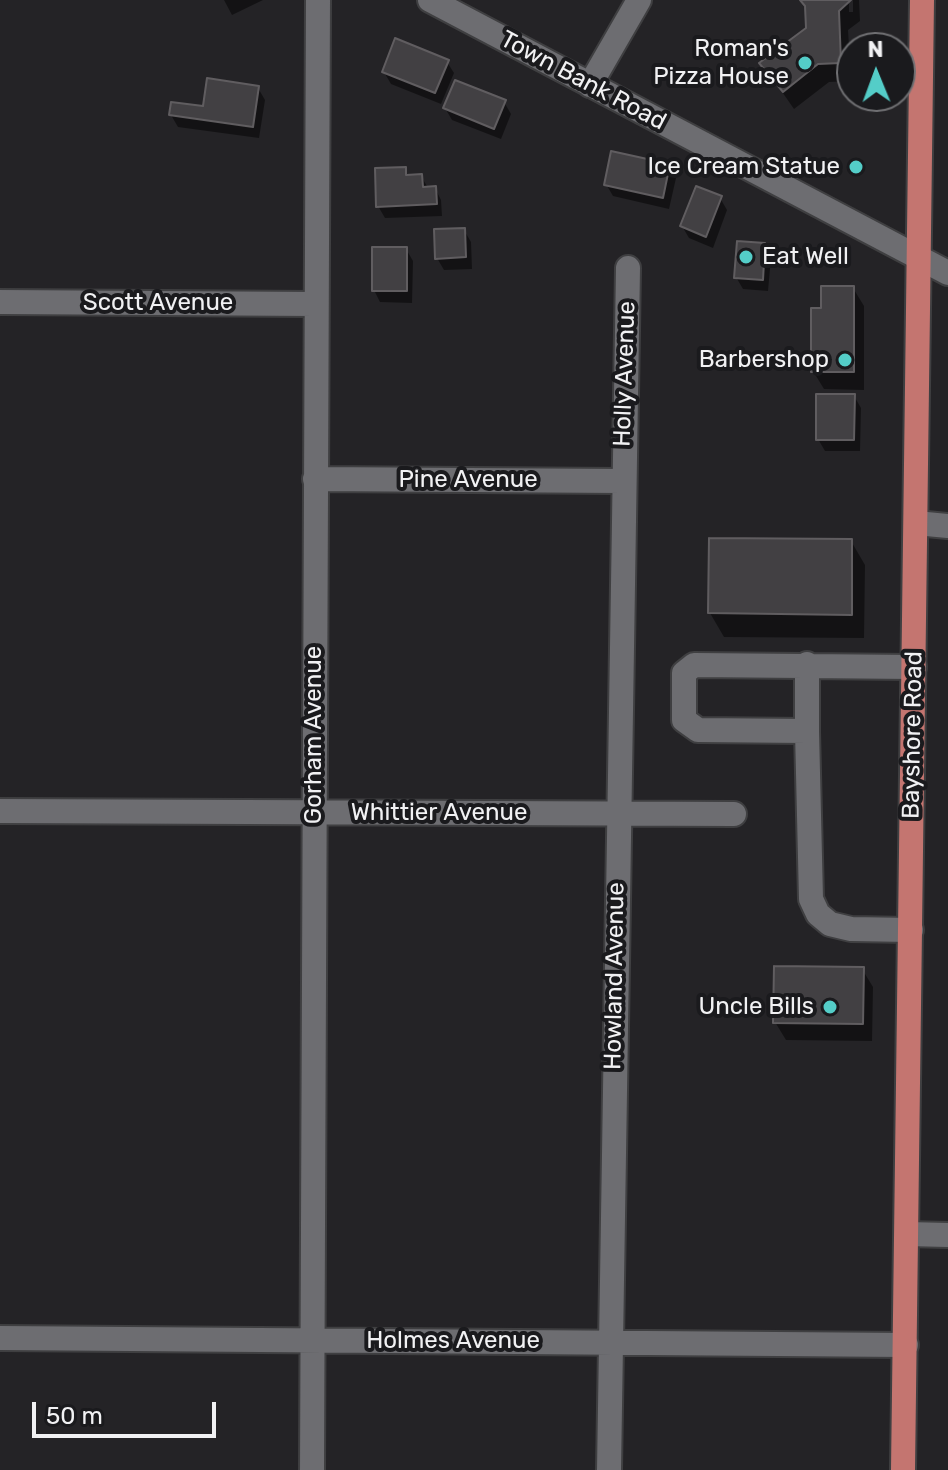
<!DOCTYPE html>
<style>
body{margin:0}
#map{position:relative;width:948px;height:1470px;overflow:hidden;background:#242326;font-family:Rubik,sans-serif}
canvas{display:block}
.north{position:absolute;left:836px;top:32px;width:80px;height:80px;box-sizing:border-box;background:#1a1a1d;border:2px solid #707073;border-radius:50%;rotate:359deg;font-size:22px;font-weight:700;line-height:32px;text-align:center;color:#f1f1f3}
.north::after{content:'';display:block;margin:auto;width:28px;height:36px;background:#54cdc8;clip-path:polygon(50% 0,100% 100%,50% 72%,0 100%)}
.scale{position:absolute;left:32px;top:1402px;width:184px;height:36px;box-sizing:border-box;border:4px solid #f1f1f3;border-top:0;padding-left:10px;font-size:24px;line-height:28px;white-space:nowrap;color:#f1f1f3;-webkit-text-stroke:6px #1a1a1d;paint-order:stroke}
</style>
<div id="map">
<canvas width="948" height="1470"></canvas>
<div class="north">N</div>
<div class="scale">50 m</div>
</div>
<script>
const context = document.querySelector('canvas').getContext('2d');
context.lineJoin = 'round';
function fillPath(path, color) { context.fillStyle = color; context.fill(path, 'evenodd'); }
const toPath = rows => new Path2D(rows.map(r => 'M' + r).join(''));
function strokePath(path, color, width, dash) { context.strokeStyle = color; context.lineWidth = width; context.lineCap = dash ? 'butt' : 'round'; context.setLineDash(dash || []); context.stroke(path); }
function drawText(font, color, halo, rows, align = 'center') {
  context.font = font + ' Rubik,sans-serif'; context.lineWidth = 8; context.setLineDash([]); context.textBaseline = 'middle'; context.strokeStyle = halo; context.fillStyle = color; for (const [text, x, y, turn = 0] of rows) {
    context.save(); context.translate(x, y); context.rotate((+turn || 0) * Math.PI / 180); context.textAlign = isNaN(turn) ? turn : align; if (halo) context.strokeText(text, 0, 0); context.fillText(text, 0, 0); context.restore();
  }
}
const shadow = toPath([
 [224,0,263,0,232,15],
 [802,0,849,0,849,12,853,12,853,0,859,0,860,21,848,30,851,81,829,82,794,109,762,63,808,29,807,9],
 [447,62,454,73,441,104,391,84,384,72],
 [258,88,265,100,259,138,178,127,171,115,204,109],
 [504,102,511,114,501,139,452,120,445,108],
 [669,166,676,178,669,209,613,196,606,184],
 [405,169,409,177,421,176,428,188,435,188,441,200,442,216,385,218,378,206],
 [720,198,727,210,713,248,689,238,682,226],
 [464,230,471,242,472,269,444,270,437,258],
 [764,245,771,257,768,291,743,289,736,277],
 [406,249,413,261,412,303,380,302,374,290],
 [853,288,864,306,864,390,824,389,813,371,823,309],
 [854,396,861,408,860,451,825,451,818,439],
 [851,541,865,565,864,638,724,637,710,613],
 [862,969,873,987,872,1041,786,1040,775,1022]
]);
const building = toPath([
 [800,0,851,0,839,11,841,63,818,64,783,92,759,63,806,28,805,6,800,0],
 [395,38,449,60,435,93,382,72,395,38],
 [207,78,259,86,253,127,169,115,171,102,203,106,207,78],
 [455,80,506,100,494,129,443,108,455,80],
 [611,151,670,164,663,198,604,185,611,151],
 [406,167,406,175,422,174,423,187,436,186,437,204,376,207,375,168,406,167],
 [696,186,722,196,706,237,680,226,696,186],
 [465,228,466,257,435,259,434,229,465,228],
 [737,241,765,243,763,280,734,278,737,241],
 [372,247,407,247,407,291,372,291,372,247],
 [821,286,854,286,854,372,811,372,811,308,821,308,821,286],
 [816,394,855,394,854,440,816,440,816,394],
 [709,538,852,539,852,615,708,613,709,538],
 [774,966,864,967,863,1024,773,1023,774,966]
]);
const minor = toPath([
 [430,0,948,273],
 [590,85,639,0],
 [0,302,315,304],
 [315,479,622,481],
 [916,523,948,526],
 [807,664,807,731],
 [0,811,734,814],
 [911,930,851,929,830,924,818,914,811,899,807,731,698,730,684,720,684,673,694,665,914,667],
 [907,1234,948,1235],
 [0,1338,906,1345],
 [312,1470,318,0],
 [609,1470,628,268]
]);
const major = toPath([
 [903,1470,922,0]
]);
const markers = [
 [805,63,8,"#54cdc8"],
 [856,167,8,"#54cdc8"],
 [746,257,8,"#54cdc8"],
 [845,360,8,"#54cdc8"],
 [830,1007,8,"#54cdc8"]
];
const poiNames = [
 ["Roman's",789,49],
 ["Pizza House",789,77],
 ["Ice Cream Statue",840,167],
 ["Eat Well",762,257,"left"],
 ["Barbershop",829,360],
 ["Uncle Bills",814,1007]
];
const streetNames = [
 ["Town Bank Road",583,81,28],
 ["Scott Avenue",158,303],
 ["Holly Avenue",625,374,-88],
 ["Pine Avenue",468,480],
 ["Gorham Avenue",314,735,-90],
 ["Bayshore Road",913,735,-89],
 ["Whittier Avenue",439,813],
 ["Howland Avenue",615,976,-89],
 ["Holmes Avenue",453,1341]
];
fillPath(shadow, '#0007');
fillPath(building, '#424043');
strokePath(building, '#605d60', 2);
strokePath(minor, '#3f3f41', 28);
strokePath(major, '#3f3f41', 28);
strokePath(minor, '#6d6d71', 24);
strokePath(major, '#c47570', 24);
for (const [x, y, r, color] of markers) { const dot = new Path2D(); dot.arc(x, y, r, 0, 2 * Math.PI); context.fillStyle = color; context.fill(dot); strokePath(dot, '#1a1a1d', 3); }
drawText('24px', '#f1f1f3', '#1a1a1d', poiNames, 'right');
drawText('24px', '#f1f1f3', '#1a1a1d', streetNames);
</script>
